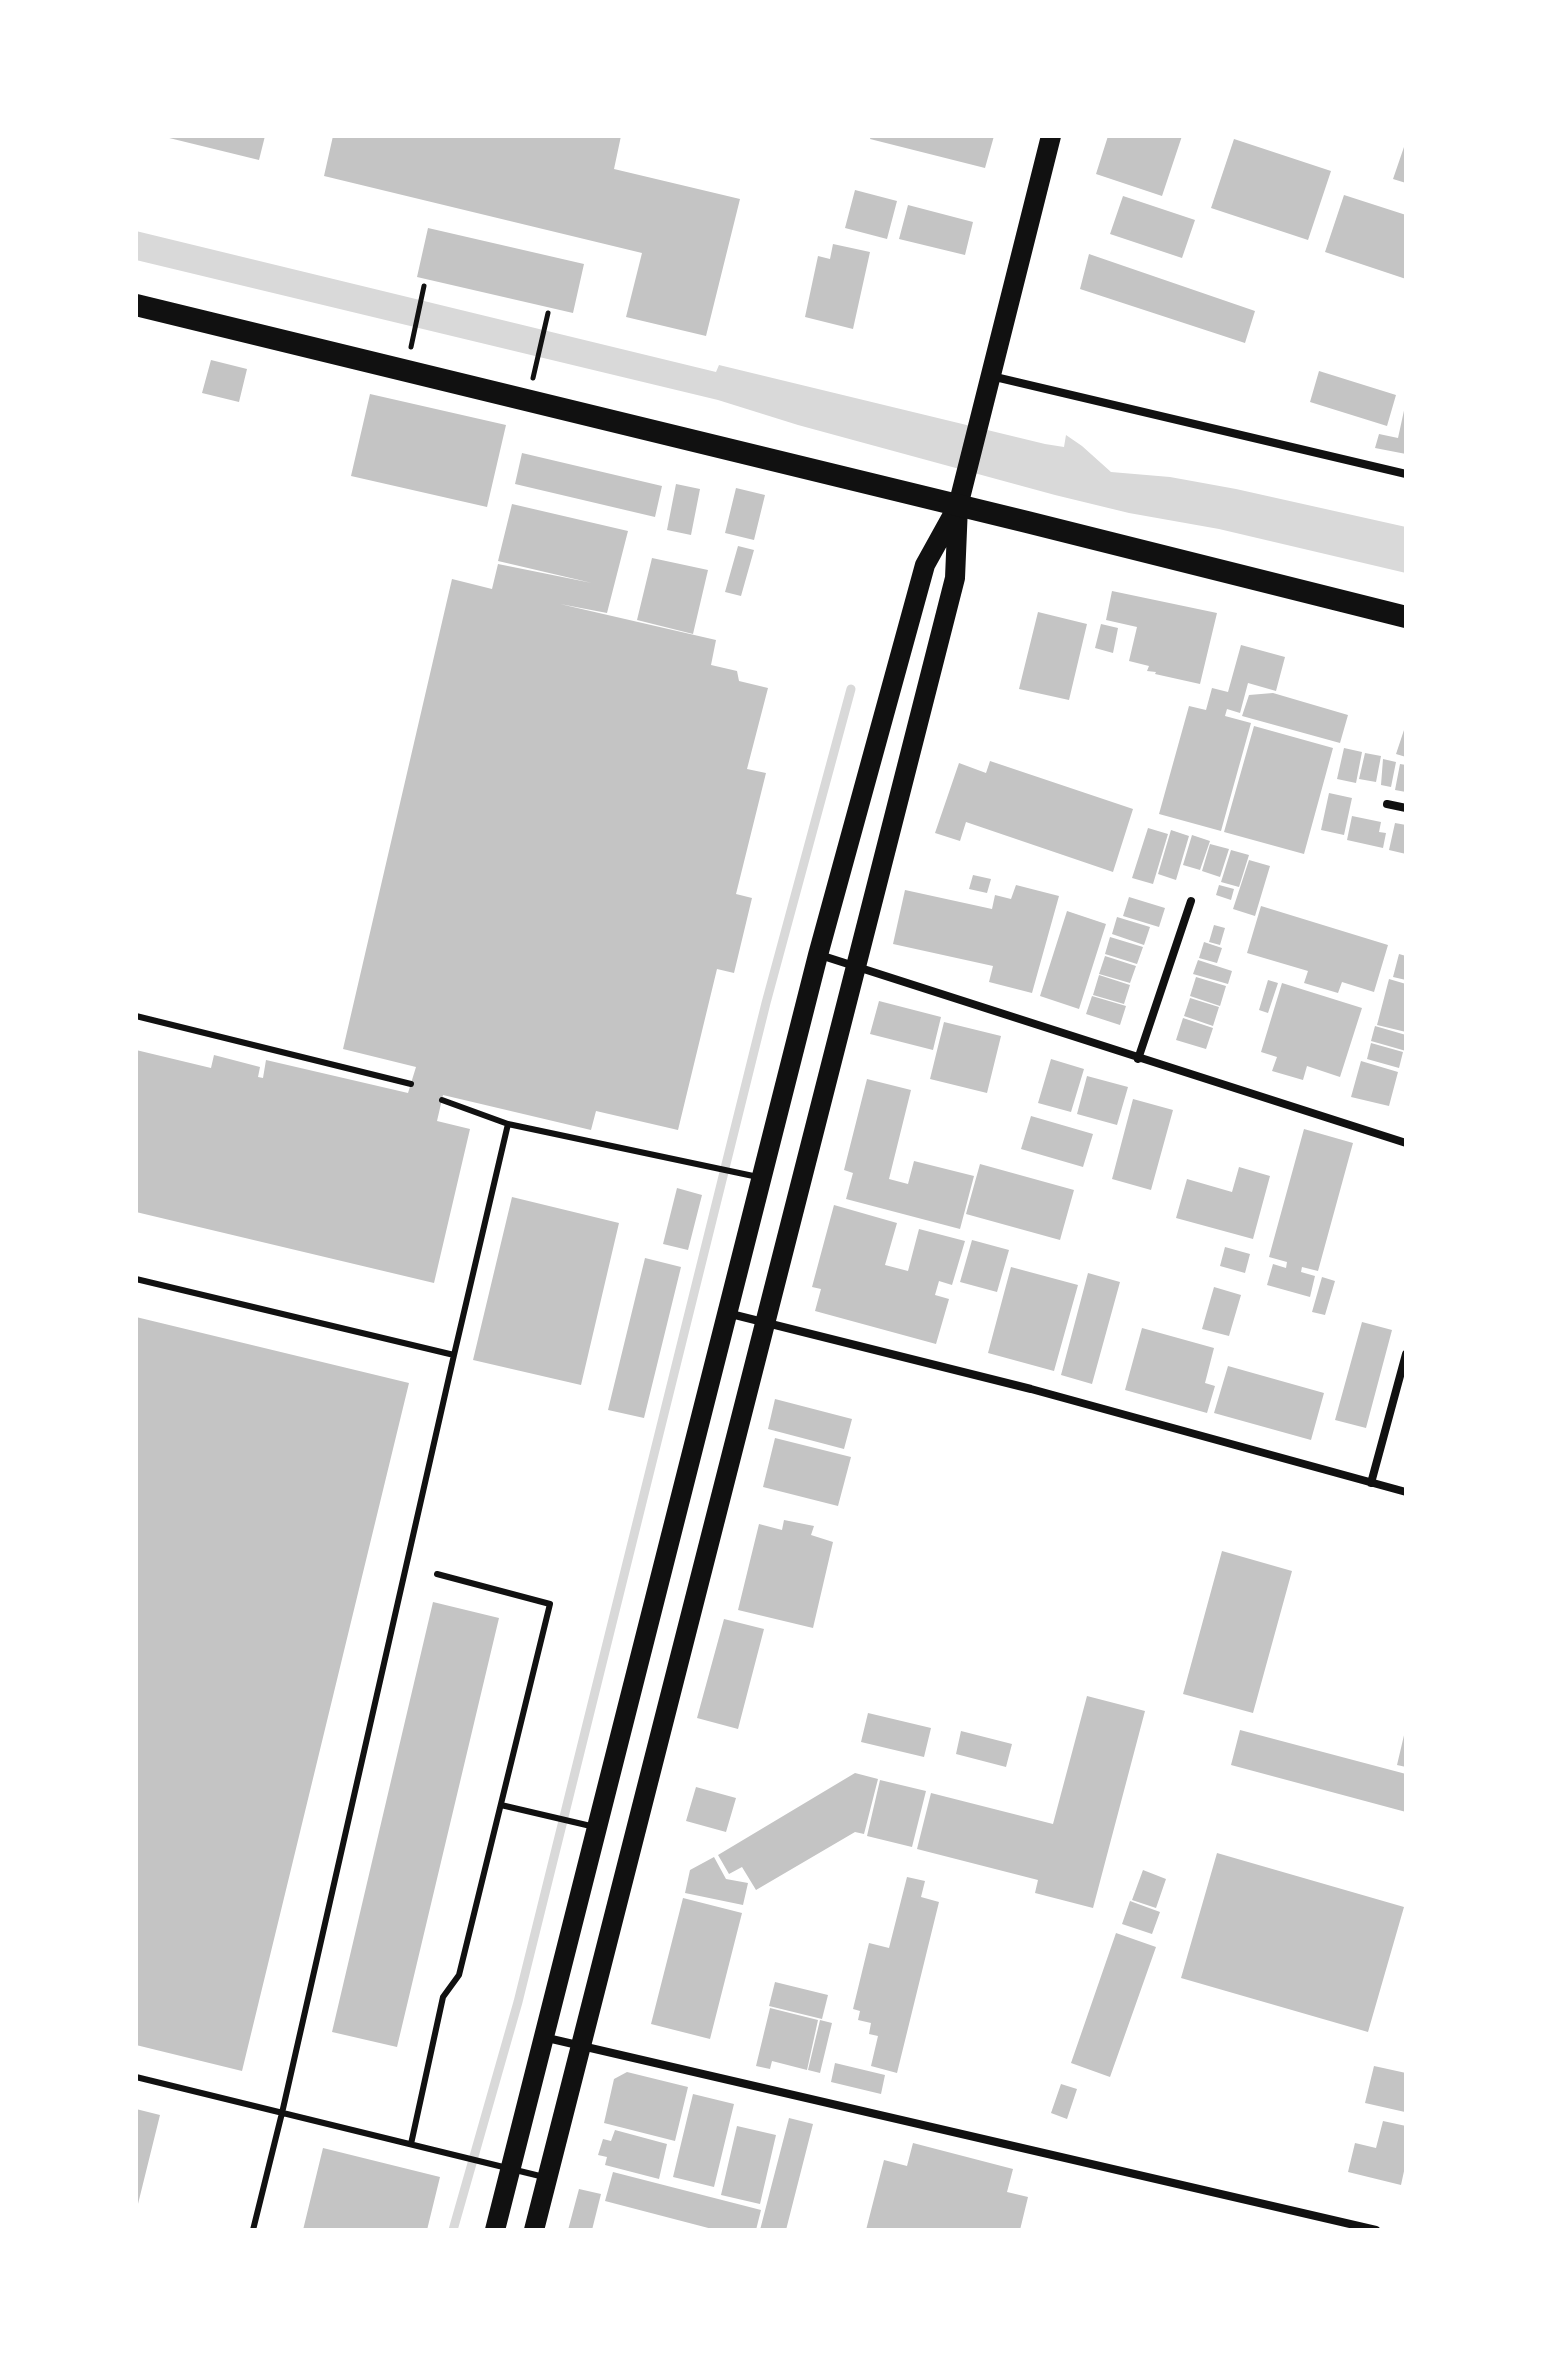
<!DOCTYPE html>
<style>
body{margin:0}
#map{position:relative;width:1542px;height:2366px;overflow:hidden;background:#fff;font-family:"Fira Sans Condensed",sans-serif}
canvas{display:block}
.frame{position:absolute;inset:0;border:138px solid #fff;pointer-events:none}
</style>
<div id="map">
<canvas width="1542" height="2366"></canvas>
<div class="frame"></div>
</div>
<script>
const context = document.querySelector('canvas').getContext('2d');
context.lineJoin = 'round';
function fillPath(path, color) { context.fillStyle = color; context.fill(path, 'evenodd'); }
const toPath = rows => new Path2D(rows.map(r => 'M' + r).join(''));
function strokePath(path, color, width, dash) { context.strokeStyle = color; context.lineWidth = width; context.lineCap = dash ? 'butt' : 'round'; context.setLineDash(dash || []); context.stroke(path); }
const water = toPath([
 [136,231,716,372,719,365,1045,444,1064,447,1066,435,1082,446,1111,472,1170,477,1236,489,1406,527,1406,573,1219,529,1129,513,1055,495,798,425,718,400,136,260]
]);
const stream = toPath([
 [453,2230,518,2002,766,1003,851,689]
]);
const building = toPath([
 [161,136,265,136,259,160],
 [333,136,621,136,614,169,740,199,706,336,626,317,642,253,324,176],
 [871,136,994,136,985,168,870,139],
 [1108,136,1182,136,1162,196,1096,174],
 [1234,139,1331,171,1308,240,1211,208],
 [1404,147,1406,148,1406,183,1393,179],
 [855,190,897,201,887,239,845,228],
 [1344,195,1406,215,1406,279,1325,252],
 [1123,196,1195,220,1182,258,1110,234],
 [908,205,973,222,965,255,899,239],
 [428,228,584,264,573,313,417,277],
 [833,244,870,252,853,329,805,317,818,256,830,259],
 [1089,254,1255,311,1245,343,1080,289],
 [211,360,247,369,239,402,202,393],
 [1319,371,1396,395,1387,426,1310,402],
 [370,394,506,425,487,507,351,476],
 [1405,406,1406,454,1375,448,1379,434,1398,438],
 [522,453,662,486,655,517,515,484],
 [676,484,700,489,691,535,667,530],
 [736,488,765,495,754,540,725,533],
 [512,504,628,531,607,613,560,604,716,640,711,665,737,671,739,681,768,688,747,769,766,773,736,894,752,898,734,973,717,969,678,1130,596,1111,591,1130,443,1095,437,1121,470,1129,434,1283,136,1212,136,1050,211,1068,214,1055,260,1067,258,1077,263,1078,266,1060,408,1093,416,1067,343,1049,452,579,492,589,498,564,592,583,498,561],
 [738,546,754,550,741,596,725,592],
 [652,558,708,570,693,634,637,620],
 [1112,591,1217,613,1200,684,1155,674,1156,672,1147,671,1149,666,1129,661,1137,627,1106,620],
 [1038,612,1087,624,1069,700,1019,689],
 [1101,624,1118,628,1113,653,1095,648],
 [1241,645,1285,657,1276,691,1248,683,1240,713,1227,709,1225,716,1251,723,1221,831,1159,814,1189,706,1206,710,1212,688,1228,692],
 [1273,693,1348,715,1340,743,1242,716,1249,695],
 [1406,724,1406,757,1396,754],
 [1254,726,1333,748,1304,854,1224,832],
 [1344,748,1362,752,1356,783,1337,779],
 [1365,753,1381,756,1376,782,1359,779],
 [1383,759,1396,762,1391,787,1381,785],
 [990,761,1133,809,1113,872,966,822,960,841,935,833,959,763,986,773],
 [1400,764,1406,765,1406,792,1395,790],
 [1329,793,1352,798,1344,835,1321,830],
 [1352,816,1381,822,1379,832,1386,833,1383,848,1347,840],
 [1395,823,1406,825,1406,854,1389,850],
 [1148,828,1168,834,1153,884,1132,878],
 [1171,830,1189,836,1176,880,1158,874],
 [1192,835,1210,841,1200,870,1183,865],
 [1210,844,1229,849,1220,877,1202,871],
 [1231,850,1249,855,1239,887,1221,882],
 [1249,860,1270,866,1255,916,1233,909],
 [973,875,991,879,987,893,969,889],
 [1016,885,1059,896,1032,993,989,982,993,966,893,944,905,890,992,909,995,895,1011,899],
 [1219,885,1234,889,1231,900,1216,895],
 [1129,897,1165,908,1159,927,1123,916],
 [1261,906,1388,945,1374,992,1342,982,1338,993,1304,983,1308,971,1247,953],
 [1067,911,1106,924,1079,1009,1040,996],
 [1117,917,1150,927,1144,945,1112,934],
 [1214,925,1225,928,1220,945,1209,942],
 [1110,937,1143,947,1137,964,1105,954],
 [1204,942,1222,948,1217,963,1199,958],
 [1399,954,1406,956,1406,980,1393,977],
 [1105,956,1136,966,1130,983,1099,974],
 [1198,960,1232,971,1228,984,1193,974],
 [1099,975,1130,985,1124,1004,1093,995],
 [1196,977,1226,986,1220,1006,1190,996],
 [1389,979,1406,984,1406,1032,1377,1025],
 [1268,980,1278,983,1268,1013,1259,1010],
 [1282,983,1362,1008,1340,1077,1307,1066,1303,1080,1272,1071,1277,1057,1261,1052],
 [1092,996,1126,1006,1120,1025,1086,1014],
 [1190,998,1219,1007,1213,1026,1184,1016],
 [879,1001,941,1017,933,1050,870,1034],
 [1183,1018,1213,1028,1206,1049,1176,1040],
 [944,1022,1001,1036,987,1093,930,1079],
 [1375,1026,1406,1035,1406,1051,1371,1041],
 [1371,1043,1403,1052,1399,1068,1367,1059],
 [1051,1059,1084,1069,1071,1112,1038,1103],
 [1361,1061,1398,1072,1389,1106,1351,1097],
 [1087,1076,1128,1087,1117,1125,1077,1114],
 [867,1079,911,1090,889,1179,908,1184,914,1161,974,1176,960,1229,846,1199,853,1173,844,1170],
 [1133,1099,1173,1110,1151,1190,1112,1179],
 [1031,1116,1093,1134,1083,1167,1021,1149],
 [1304,1129,1353,1143,1318,1271,1302,1267,1301,1272,1315,1276,1310,1297,1267,1285,1273,1264,1286,1268,1287,1262,1269,1257],
 [980,1164,1074,1190,1060,1240,966,1214],
 [1239,1167,1270,1176,1253,1239,1176,1218,1187,1179,1232,1192],
 [677,1188,702,1195,688,1250,663,1244],
 [512,1197,619,1223,581,1385,473,1360],
 [834,1205,897,1223,885,1265,908,1271,919,1229,965,1241,952,1285,939,1281,935,1295,949,1299,936,1344,815,1311,821,1289,812,1287],
 [972,1240,1009,1250,997,1292,960,1282],
 [1225,1247,1250,1254,1245,1273,1220,1266],
 [645,1258,681,1267,644,1418,608,1410],
 [1011,1267,1078,1285,1054,1371,988,1353],
 [1088,1273,1120,1282,1092,1384,1061,1375],
 [1322,1277,1335,1281,1325,1315,1312,1312],
 [1214,1287,1241,1295,1229,1336,1202,1329],
 [136,1317,409,1383,242,2071,136,2045],
 [1362,1322,1392,1330,1366,1428,1335,1420],
 [1142,1328,1214,1348,1205,1383,1215,1386,1207,1413,1125,1390],
 [1228,1366,1324,1393,1311,1440,1214,1413],
 [775,1399,852,1419,844,1449,768,1429],
 [775,1438,851,1457,838,1506,763,1487],
 [784,1520,814,1526,811,1535,833,1542,813,1628,738,1610,759,1524,782,1530],
 [1222,1551,1292,1571,1253,1713,1183,1694],
 [433,1602,499,1618,397,2047,332,2032],
 [724,1619,764,1629,738,1729,697,1718],
 [1087,1696,1145,1711,1093,1908,1035,1893,1038,1880,917,1849,931,1793,1053,1824],
 [868,1713,931,1728,924,1757,861,1742],
 [1240,1730,1406,1774,1406,1812,1231,1765],
 [961,1731,1012,1744,1006,1767,956,1754],
 [1405,1731,1406,1731,1406,1767,1397,1765],
 [855,1773,878,1779,864,1834,855,1832,756,1890,742,1867,729,1874,718,1855],
 [880,1780,926,1791,912,1847,867,1836],
 [696,1787,736,1798,726,1832,686,1821],
 [1217,1853,1404,1907,1368,2032,1181,1978],
 [714,1857,726,1879,748,1883,743,1905,685,1893,690,1870],
 [1143,1870,1166,1879,1156,1908,1132,1900],
 [907,1877,925,1881,921,1897,939,1902,897,2073,871,2066,878,2036,869,2034,871,2023,858,2020,860,2011,853,2009,869,1943,889,1948],
 [683,1898,742,1913,710,2039,651,2024],
 [1130,1901,1160,1912,1152,1934,1122,1924],
 [1116,1933,1156,1947,1110,2077,1071,2063],
 [775,1982,828,1995,822,2019,769,2006],
 [770,2008,818,2020,807,2070,772,2061,770,2069,756,2066],
 [820,2020,832,2023,820,2073,808,2070],
 [835,2063,885,2075,881,2094,831,2082],
 [1374,2066,1406,2073,1405,2112,1365,2103],
 [627,2072,688,2087,675,2141,604,2123,614,2079],
 [1061,2084,1077,2089,1067,2119,1051,2113],
 [693,2094,734,2104,714,2187,673,2177],
 [136,2109,160,2115,137,2208,136,2208],
 [789,2118,813,2124,786,2230,760,2230],
 [1383,2121,1406,2126,1406,2162,1401,2185,1348,2172,1355,2143,1376,2148],
 [737,2126,776,2135,760,2204,721,2195],
 [615,2130,667,2144,659,2179,605,2165,607,2157,598,2155,603,2139,611,2141],
 [913,2143,1013,2169,1007,2192,1028,2197,1020,2230,866,2230,884,2160,907,2166],
 [323,2148,440,2177,427,2230,303,2230],
 [613,2172,761,2210,756,2230,716,2230,605,2201],
 [579,2189,601,2194,592,2230,568,2230]
]);
const path = toPath([
 [411,347,424,286],
 [533,378,548,313]
]);
const service = toPath([
 [136,1016,411,1084],
 [442,1100,508,1124],
 [136,1279,454,1355,282,2113,253,2230],
 [454,1355,508,1124,758,1177],
 [501,1805,595,1827],
 [136,2077,544,2177],
 [411,2144,443,1997,459,1975,550,1604,437,1574]
]);
const minor = toPath([
 [991,376,1406,474],
 [1387,804,1406,808],
 [820,955,1406,1143],
 [1138,1059,1191,901],
 [727,1313,1031,1389,1406,1492],
 [1371,1483,1406,1354],
 [543,2037,1376,2230]
]);
const primary = toPath([
 [495,2230,818,955,925,565,956,509],
 [534,2230,955,578,958,506,1051,136]
]);
const trunk = toPath([
 [136,305,1027,522,1406,617]
]);
fillPath(water, '#d9d9d9');
strokePath(stream, '#d9d9d9', 9);
fillPath(building, '#c4c4c4');
strokePath(path, '#111', 5);
strokePath(service, '#111', 6);
strokePath(minor, '#111', 8);
strokePath(primary, '#111', 20);
strokePath(trunk, '#111', 22);
</script>
